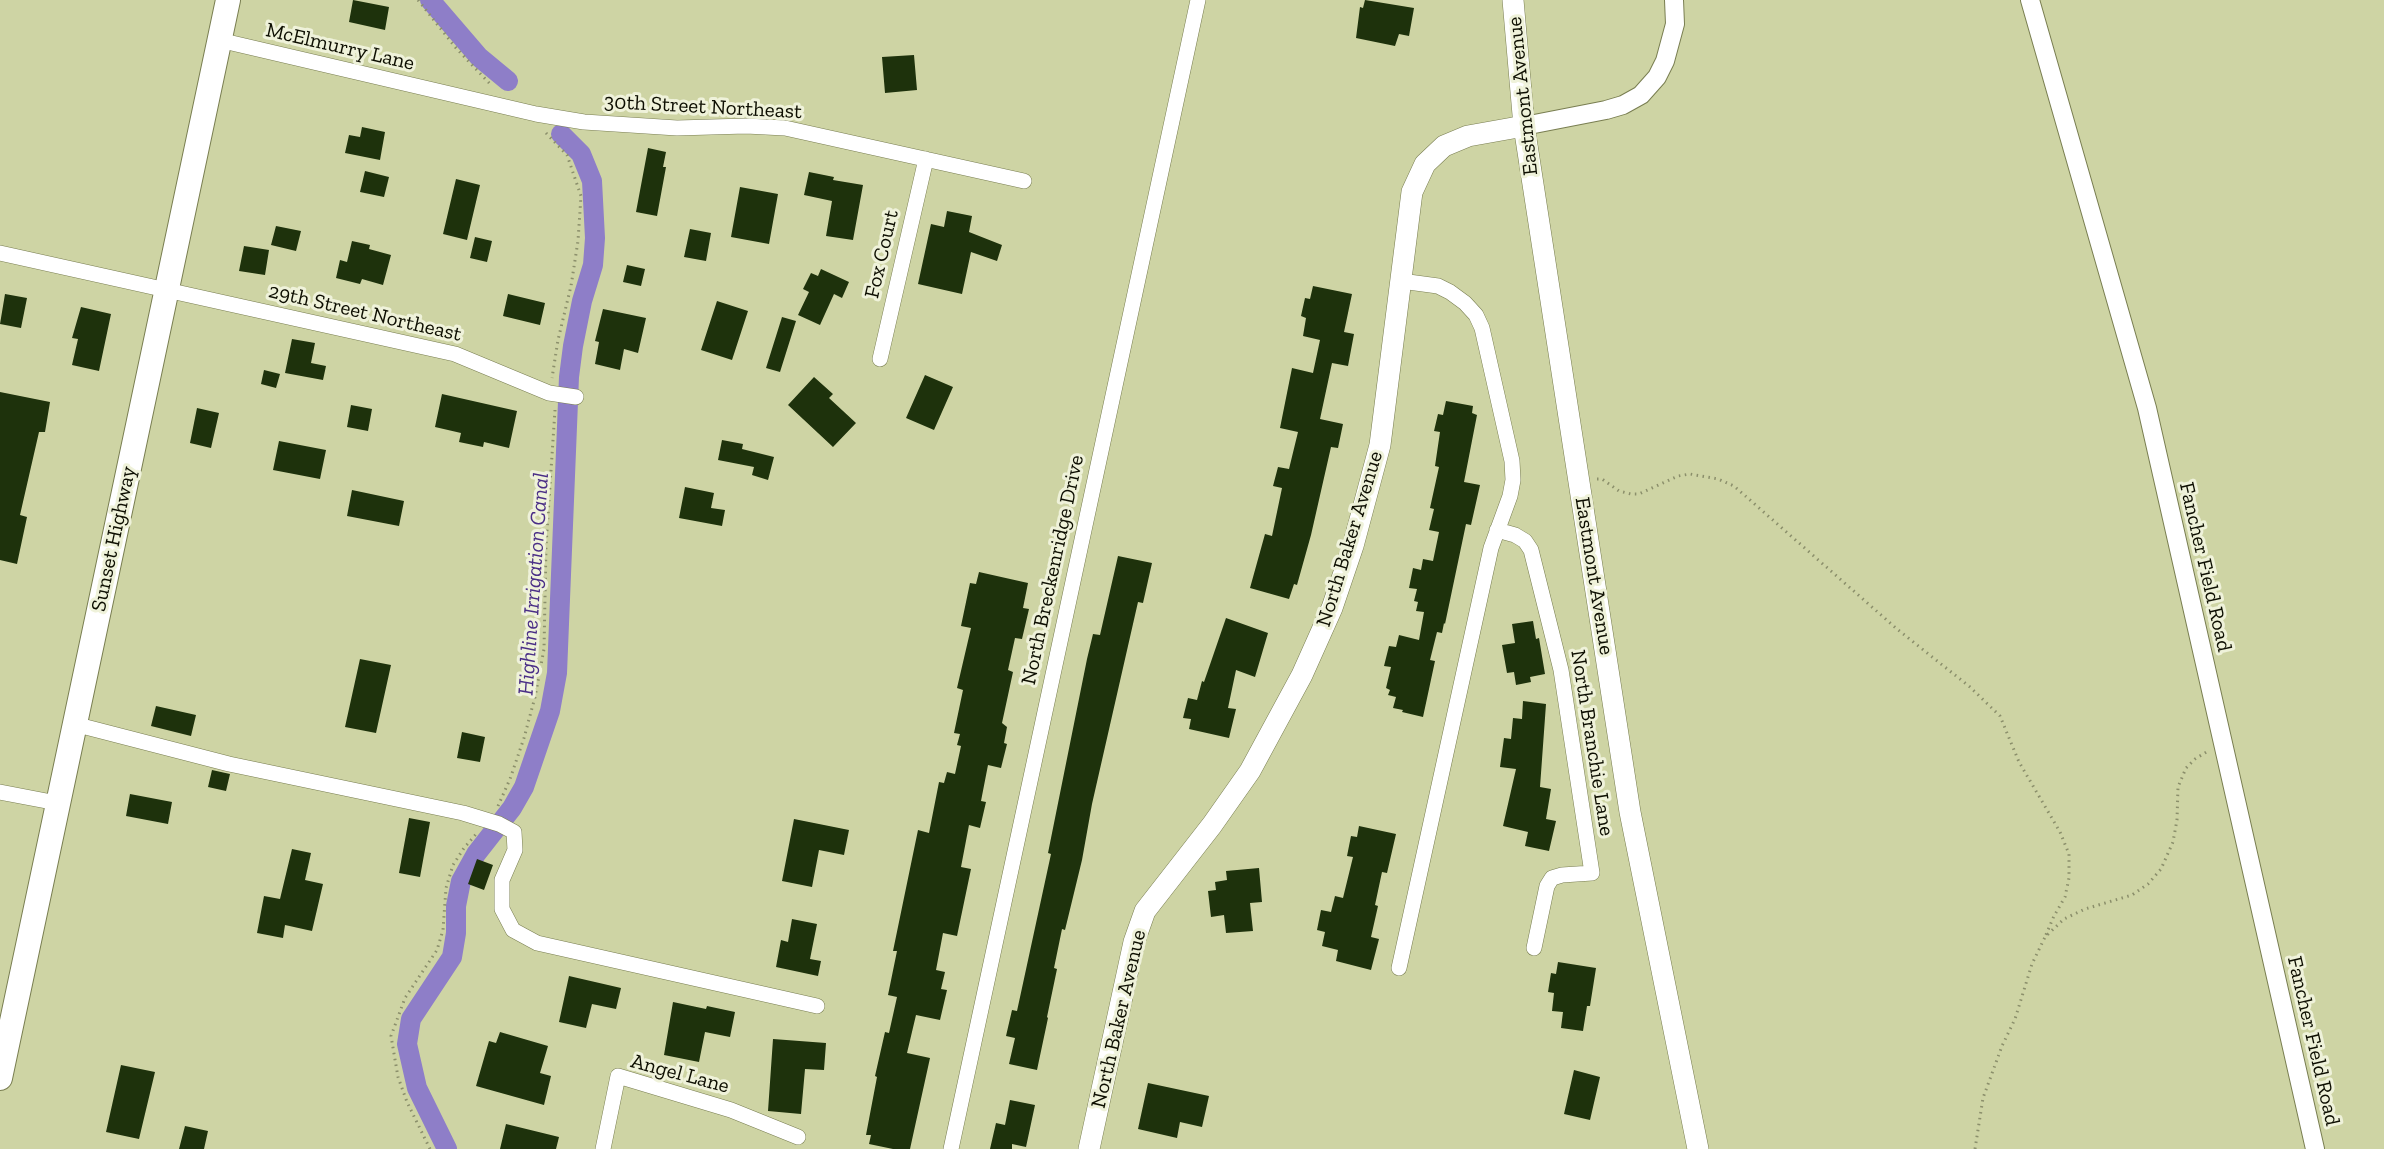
<!DOCTYPE html>
<style>
body{margin:0}
canvas{display:block;background:#ced4a4}
</style>
<canvas width="2384" height="1149"></canvas>
<script>
const context = document.querySelector('canvas').getContext('2d');
context.lineJoin = 'round';
const toPath = rows => new Path2D(rows.map(r => 'M' + r).join(''));
function strokePath(path, color, width, dash) { context.strokeStyle = color; context.lineWidth = width; context.lineCap = dash ? 'butt' : 'round'; context.setLineDash(dash || []); context.stroke(path); }
function fillPath(path, color) { context.fillStyle = color; context.fill(path, 'evenodd'); }
function drawText(font, color, halo, rows, align = 'center') {
  context.font = font + ' "Zilla Slab",serif'; context.lineWidth = 6; context.setLineDash([]); context.textBaseline = 'middle'; context.strokeStyle = halo; context.fillStyle = color; for (const [text, x, y, turn = 0] of rows) {
    context.save(); context.translate(x, y); context.rotate((+turn || 0) * Math.PI / 180); context.textAlign = isNaN(turn) ? turn : align; if (halo) context.strokeText(text, 0, 0); context.fillText(text, 0, 0); context.restore();
  }
}
const canal = toPath([
 [430,0,479,57,508,81],
 [447,1149,417,1088,407,1044,411,1019,452,957,456,933,456,906,461,881,476,854,512,808,524,787,550,711,557,673,569,377,573,346,582,301,593,265,595,238,592,181,581,154,561,134]
]);
const building = toPath([
 [353,0,389,7,385,30,349,22],
 [1365,0,1414,8,1409,36,1399,34,1395,46,1356,38,1360,7,1363,8],
 [914,55,917,90,885,93,882,57],
 [362,127,385,132,380,160,345,153,349,135,360,137],
 [648,148,666,152,663,167,666,167,657,216,636,212],
 [365,171,389,177,384,197,360,192],
 [809,172,834,177,833,180,863,185,853,240,826,236,832,201,804,195],
 [456,179,480,185,467,240,443,234],
 [740,187,778,194,769,244,731,237],
 [947,211,972,216,969,232,1002,245,997,261,971,252,962,294,918,284,931,224,944,227],
 [276,226,301,231,296,251,271,245],
 [690,229,711,233,706,261,684,257],
 [475,237,492,241,487,262,470,258],
 [352,241,370,245,369,249,391,255,383,285,362,279,360,284,336,278,340,260,347,262],
 [244,246,269,250,265,275,239,271],
 [627,265,645,269,641,286,623,282],
 [821,269,849,282,842,298,834,294,820,325,798,315,809,292,803,289,811,273,818,276],
 [1313,286,1352,294,1344,332,1354,334,1348,366,1332,363,1320,419,1343,424,1338,448,1331,447,1311,535,1297,585,1294,584,1289,599,1250,588,1265,534,1272,536,1282,488,1273,486,1278,467,1289,469,1298,432,1280,428,1292,368,1313,373,1320,340,1303,336,1306,318,1301,316,1305,298,1310,299],
 [5,294,27,298,21,328,0,324],
 [508,294,545,303,540,325,503,316],
 [717,301,748,311,732,360,701,350],
 [81,307,111,314,99,371,72,365,78,339,72,338],
 [603,309,646,318,638,353,624,349,620,370,595,364,599,342,595,341],
 [782,317,796,321,780,372,766,368],
 [292,339,315,343,311,363,326,366,323,380,285,373],
 [264,370,280,374,276,388,261,384],
 [925,375,953,387,934,430,906,418],
 [814,377,833,394,829,398,856,423,833,447,788,405],
 [0,392,50,402,45,432,39,432,20,515,27,517,17,564,0,560],
 [442,394,517,411,509,448,484,442,483,447,459,442,461,433,435,427],
 [1446,401,1473,406,1472,413,1477,415,1464,482,1480,485,1471,525,1466,524,1445,624,1444,623,1442,633,1437,632,1430,660,1435,661,1423,717,1402,712,1403,710,1393,708,1396,697,1388,695,1390,690,1386,688,1391,667,1384,666,1389,646,1396,647,1399,635,1419,640,1424,612,1416,611,1418,602,1414,601,1417,589,1409,588,1413,568,1421,570,1423,559,1433,561,1439,532,1429,530,1434,509,1430,508,1439,467,1435,466,1440,432,1434,431,1438,414,1443,415],
 [351,405,372,409,368,431,347,427],
 [197,408,219,413,211,448,190,443],
 [722,440,743,444,742,449,774,457,768,480,752,475,754,467,718,460],
 [279,441,326,450,320,479,273,470],
 [685,487,714,493,711,508,725,510,722,526,679,518],
 [352,490,404,501,399,526,347,516],
 [1118,556,1152,563,1143,603,1138,602,1092,804,1082,860,1065,930,1062,929,1054,968,1057,969,1047,1017,1048,1018,1037,1070,1009,1064,1015,1038,1006,1036,1012,1010,1017,1011,1051,854,1048,853,1087,659,1093,634,1100,635],
 [979,572,1028,583,1023,608,1029,609,1022,639,1015,638,1008,670,1013,672,1002,723,1007,727,1004,743,1007,744,1001,768,988,765,981,801,986,802,980,828,969,825,961,867,971,869,957,936,943,933,936,970,945,972,941,989,947,990,940,1020,916,1015,907,1053,930,1058,910,1149,893,1149,869,1144,871,1135,866,1135,877,1077,875,1076,885,1032,889,1033,897,997,888,995,897,951,893,951,918,830,929,833,939,782,944,783,947,772,955,774,961,746,957,745,960,734,954,733,963,690,957,688,971,628,961,626,970,583,976,584],
 [1226,618,1268,633,1255,677,1236,670,1228,708,1236,709,1229,738,1189,729,1191,719,1183,718,1188,698,1197,700,1202,681,1204,682],
 [1533,621,1536,639,1539,638,1545,674,1530,677,1531,682,1516,685,1514,672,1507,673,1502,645,1515,643,1512,624],
 [360,659,391,665,376,733,345,727],
 [1523,701,1546,704,1540,787,1551,789,1546,819,1556,821,1549,851,1525,846,1528,832,1503,826,1516,769,1500,767,1504,738,1511,739,1513,718,1522,719],
 [156,706,196,715,191,736,151,726],
 [462,732,485,737,480,762,457,758],
 [212,770,230,774,226,791,208,787],
 [130,794,172,802,168,824,126,816],
 [409,818,430,822,420,877,399,873],
 [794,819,849,830,844,855,819,850,812,887,782,881],
 [1359,826,1396,834,1387,873,1382,872,1375,905,1378,906,1371,937,1379,939,1371,970,1336,961,1338,950,1322,946,1325,932,1317,930,1321,910,1331,912,1335,896,1343,898,1353,857,1347,856,1351,836,1357,837],
 [292,849,311,853,305,880,323,884,312,931,285,925,283,938,257,933,264,896,280,899],
 [477,859,493,865,484,890,468,884],
 [1259,868,1262,902,1250,903,1253,931,1226,933,1224,915,1211,917,1208,891,1216,890,1215,882,1227,880,1226,871],
 [792,919,817,924,810,959,821,961,818,976,776,967,781,940,788,942],
 [1558,962,1596,968,1590,1006,1587,1006,1583,1031,1561,1028,1563,1012,1552,1011,1554,993,1548,992,1551,973,1556,974],
 [569,976,621,988,616,1009,592,1004,586,1028,559,1022],
 [673,1002,706,1009,707,1006,735,1012,730,1037,705,1032,699,1062,664,1055],
 [500,1032,548,1046,540,1073,551,1076,544,1105,476,1086,489,1041,496,1043],
 [773,1039,826,1043,824,1070,805,1069,801,1114,768,1111],
 [121,1065,155,1072,139,1139,106,1132],
 [1574,1070,1600,1077,1590,1120,1564,1114],
 [1148,1083,1209,1096,1202,1127,1180,1122,1177,1138,1138,1129],
 [1010,1100,1035,1105,1026,1147,1012,1144,1012,1149,990,1149,996,1123,1005,1125],
 [506,1124,559,1137,556,1149,500,1149],
 [185,1126,208,1131,204,1149,179,1149]
]);
const path = toPath([
 [418,0,456,48,492,86],
 [546,133,567,155,581,196,578,241,571,286,558,340,552,378],
 [1597,479,1602,479,1619,491,1631,494,1639,494,1678,476,1690,474,1718,479,1734,486,1897,629,1970,687,2000,716,2019,762,2060,832,2069,854,2069,878,2065,897,2054,916,2045,937],
 [498,806,510,779,524,738,535,697,544,649,546,546,555,410],
 [430,1149,407,1102,398,1077,391,1036,405,998,437,950,443,930,446,888,453,865,464,848,477,833],
 [1975,1149,1983,1098,2002,1046,2015,1019,2032,964,2045,937,2064,919,2085,909,2132,895,2148,884,2161,869,2173,842,2177,820,2178,787,2186,768,2195,759,2208,751]
]);
const minor = toPath([
 [219,40,536,114,584,122,677,128,746,126,785,128,1024,181],
 [0,253,455,354,549,393,576,397],
 [880,359,926,159],
 [1497,530,1515,535,1525,541,1531,550,1561,670,1592,873,1562,875,1552,878,1547,886,1534,948],
 [74,724,229,764,463,813,499,824,514,832,515,850,502,880,502,909,513,930,537,943,817,1006],
 [0,792,57,803],
 [1399,968,1491,548,1510,496,1513,480,1512,461,1482,328,1476,315,1465,303,1450,292,1438,286,1401,281],
 [603,1149,618,1076,731,1110,798,1137],
 [951,1149,1198,0]
]);
const tertiary = toPath([
 [2030,0,2147,408,2315,1149],
 [1524,126,1606,110,1623,105,1641,95,1657,77,1665,61,1675,24,1674,0]
]);
const secondary = toPath([
 [1513,0,1524,126,1630,812,1698,1149],
 [1089,1149,1134,942,1145,911,1212,825,1250,771,1302,675,1332,608,1353,546,1380,445,1412,192,1425,164,1444,146,1468,136,1524,126]
]);
const trunk = toPath([
 [0,1078,228,0]
]);
const streetNames = [
 ["McElmurry Lane",340,47,13],
 ["Eastmont Avenue",1523,96,-96],
 ["30th Street Northeast",703,107,3],
 ["Fox Court",882,254,-77],
 ["29th Street Northeast",365,313,13],
 ["Sunset Highway",114,539,-78],
 ["North Baker Avenue",1350,539,-73],
 ["Fancher Field Road",2205,567,77],
 ["North Breckenridge Drive",1053,570,-78],
 ["Eastmont Avenue",1594,576,81],
 ["North Branchie Lane",1592,743,81],
 ["North Baker Avenue",1119,1019,-77],
 ["Fancher Field Road",2313,1041,77],
 ["Angel Lane",680,1074,15]
];
const waterNames = [
 ["Highline Irrigation Canal",534,584,-86]
];
strokePath(canal, '#8e7ec8', 20);
fillPath(building, '#1e320c');
strokePath(minor, '#797e51', 16);
strokePath(tertiary, '#797e51', 20);
strokePath(secondary, '#797e51', 22);
strokePath(trunk, '#797e51', 26);
strokePath(path, '#8b8f6b', 3, [1.5, 4.5]);
strokePath(minor, '#fff', 15);
strokePath(tertiary, '#fff', 18);
strokePath(secondary, '#fff', 21);
strokePath(trunk, '#fff', 24);
drawText('21px', '#0d0e01', '#eff2da', streetNames);
drawText('italic 22px', '#4a2e86', '#eff2da', waterNames);
</script>
